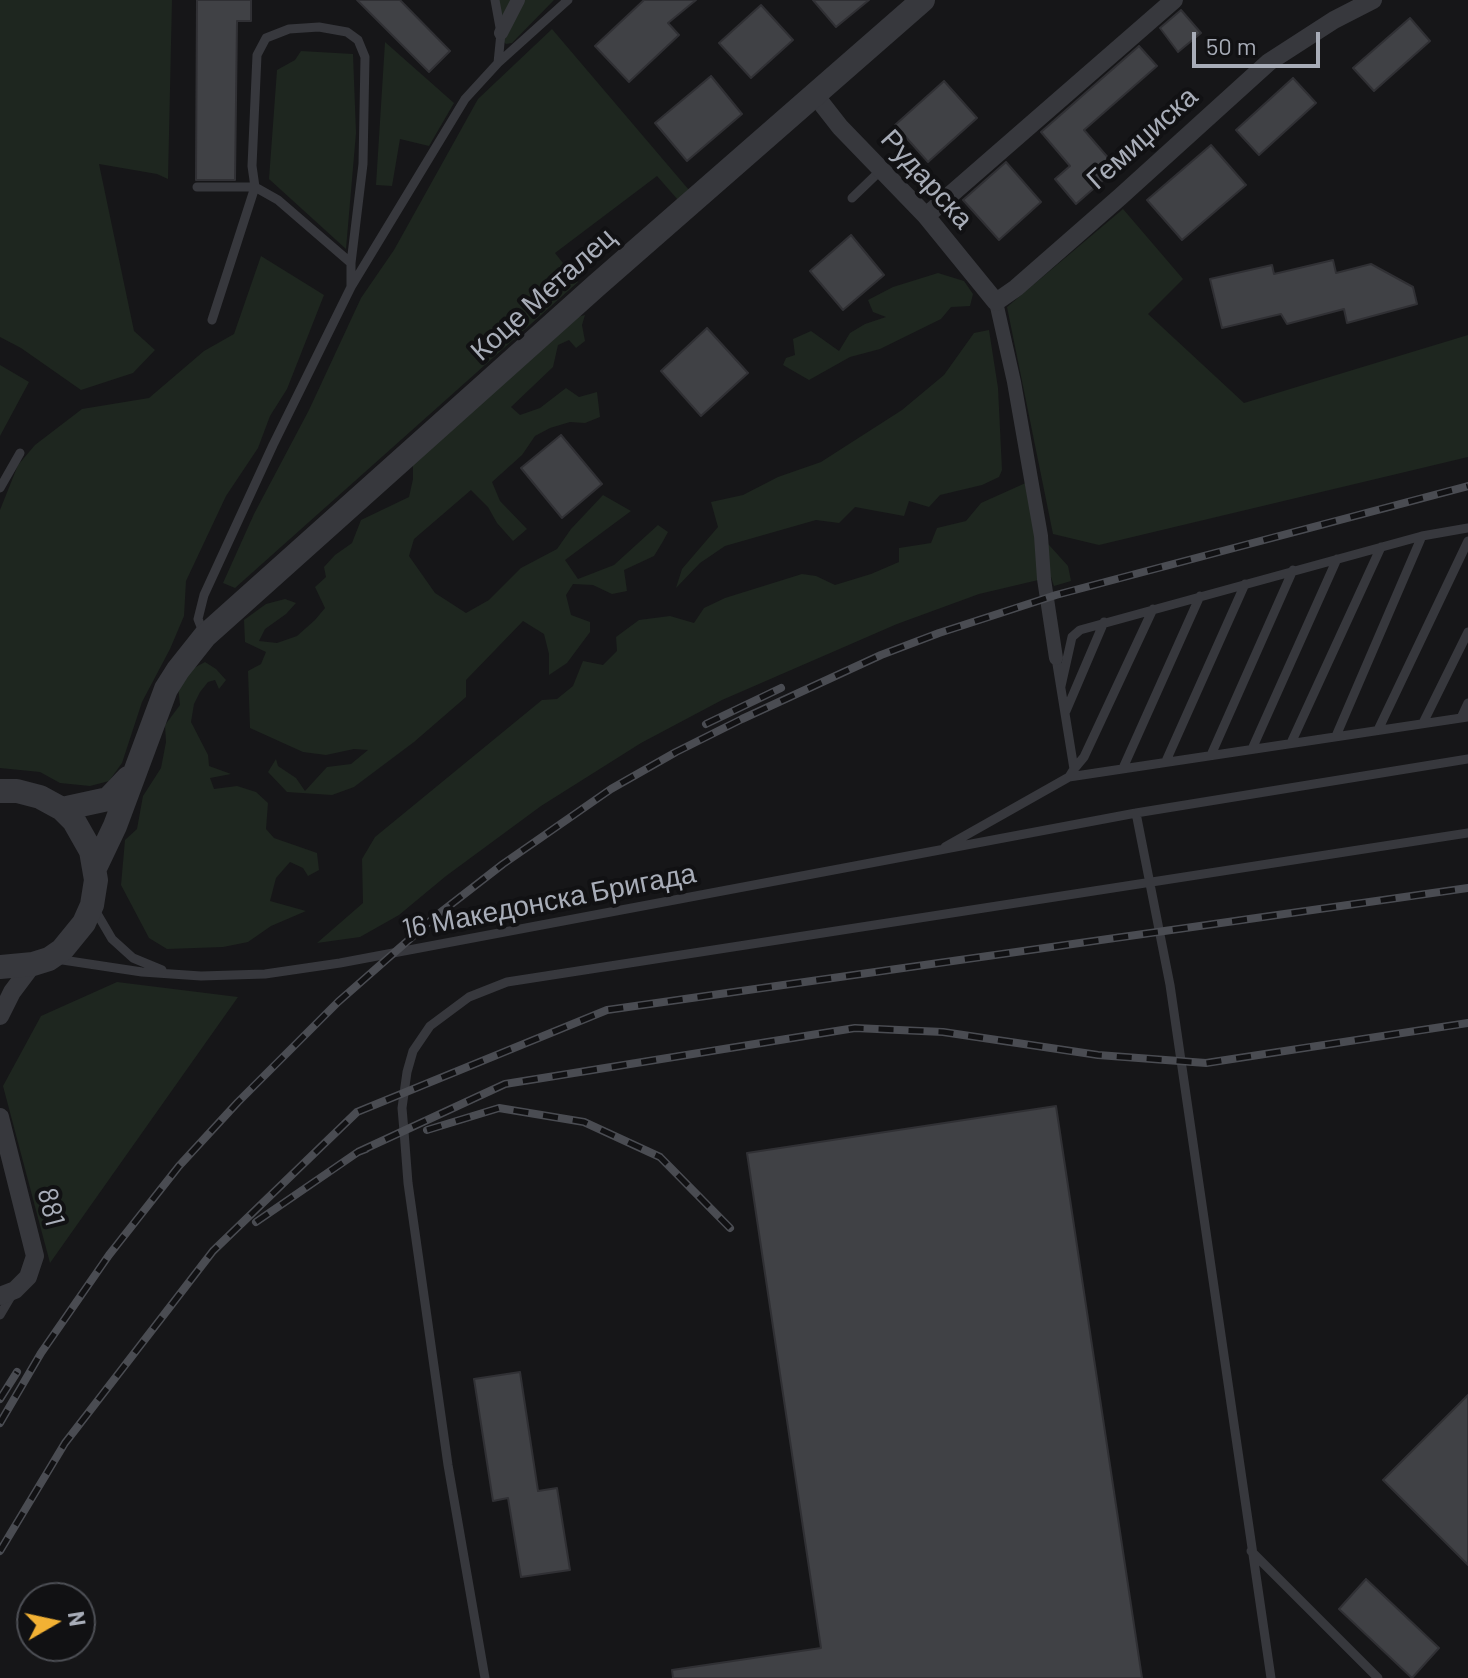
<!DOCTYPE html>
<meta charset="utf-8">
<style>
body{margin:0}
#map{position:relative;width:1468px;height:1678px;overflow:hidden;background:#161618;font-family:Barlow,sans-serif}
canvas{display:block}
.north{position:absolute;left:16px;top:1582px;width:80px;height:80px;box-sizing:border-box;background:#111113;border:2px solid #4d4f55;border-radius:50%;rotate:81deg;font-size:22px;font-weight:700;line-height:32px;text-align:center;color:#a8adb8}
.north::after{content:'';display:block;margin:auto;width:28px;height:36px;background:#f2b134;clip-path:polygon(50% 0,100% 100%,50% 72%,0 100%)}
.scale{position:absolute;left:1192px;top:32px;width:128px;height:36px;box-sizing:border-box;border:4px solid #a8adb8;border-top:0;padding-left:10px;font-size:24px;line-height:28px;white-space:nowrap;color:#a8adb8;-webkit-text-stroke:6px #111113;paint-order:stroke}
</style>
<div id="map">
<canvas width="1468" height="1678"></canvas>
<div class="north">N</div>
<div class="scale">50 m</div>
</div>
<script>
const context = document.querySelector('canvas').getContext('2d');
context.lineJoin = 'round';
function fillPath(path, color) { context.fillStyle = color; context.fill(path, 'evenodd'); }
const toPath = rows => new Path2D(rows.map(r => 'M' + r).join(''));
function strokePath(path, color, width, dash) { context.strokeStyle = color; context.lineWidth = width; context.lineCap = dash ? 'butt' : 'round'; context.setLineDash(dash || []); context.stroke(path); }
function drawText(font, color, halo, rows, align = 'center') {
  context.font = font + ' Barlow,sans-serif'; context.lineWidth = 8; context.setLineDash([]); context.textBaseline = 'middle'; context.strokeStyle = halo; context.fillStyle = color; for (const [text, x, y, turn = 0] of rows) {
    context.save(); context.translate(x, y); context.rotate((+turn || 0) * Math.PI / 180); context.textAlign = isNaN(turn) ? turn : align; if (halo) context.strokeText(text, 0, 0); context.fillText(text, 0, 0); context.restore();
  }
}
const green = toPath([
 [0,0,172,0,168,179,157,174,99,164,134,331,155,350,133,373,81,390,21,348,0,337],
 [498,0,554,0,512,43,506,44,504,42],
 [552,29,689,190,678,200,657,176,555,253,578,282,235,588,223,583,254,514,309,410,361,298,394,250,478,99],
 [385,42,454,103,429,146,400,139,392,186,376,185],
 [301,51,353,54,356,133,346,249,269,179,277,70,295,60],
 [1123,209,1183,279,1148,314,1244,403,1468,335,1468,457,1099,545,1053,534,1007,307],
 [261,256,324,295,287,389,270,416,258,448,226,496,186,581,184,616,170,649,142,702,122,763,109,781,90,786,60,783,40,772,0,768,0,510,18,465,35,445,82,409,149,398,204,351,234,334],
 [938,273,964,281,973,294,970,306,951,307,941,319,880,349,850,357,809,380,783,365,786,358,795,355,793,339,811,331,839,351,850,333,865,324,886,317,873,312,868,300,893,287],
 [585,315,582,325,585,341,576,348,569,340,558,345,553,367,511,407,520,415,540,408,566,388,579,397,597,392,600,417,585,423,570,422,550,428,535,436,522,455,492,482,500,501,527,529,513,541,497,523,488,507,471,490,414,539,409,556,435,593,466,613,489,600,521,568,557,549,571,529,603,495,631,511,565,560,578,579,614,565,658,525,668,532,662,543,654,556,624,570,627,591,612,594,593,585,573,584,566,595,571,615,590,622,590,632,567,663,549,675,549,654,544,634,523,621,466,680,466,697,414,742,354,787,332,795,287,792,268,772,276,759,278,766,296,778,305,791,327,767,351,764,368,750,354,749,326,755,303,752,250,728,248,671,261,664,266,652,245,642,244,620,266,604,285,599,296,603,286,614,265,629,259,641,277,643,297,636,315,620,325,608,315,587,326,577,324,567,335,555,352,543,361,520,409,497,413,479,413,463,570,319],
 [989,330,998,388,1002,470,999,477,982,485,940,495,929,507,909,501,904,516,855,507,839,523,816,520,725,546,700,563,676,588,682,569,718,527,711,502,743,495,778,477,821,462,902,410,944,375,974,333],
 [0,365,29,382,0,436],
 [1030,481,1041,536,1068,566,1071,581,1054,586,1051,577,979,594,897,624,722,700,641,743,541,806,446,876,399,915,360,937,317,943,363,903,362,859,375,837,542,700,557,699,573,686,583,661,603,665,617,651,616,637,639,620,670,616,694,623,704,608,725,598,802,574,816,576,835,585,871,574,899,562,899,548,931,543,937,528,966,521,981,503],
 [205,662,216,669,226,680,219,689,215,680,208,682,200,692,194,704,191,722,208,755,209,766,231,774,210,778,214,789,237,786,256,792,268,803,266,829,274,838,317,853,319,870,308,876,303,868,290,862,276,878,270,901,306,911,271,926,248,942,223,947,167,949,149,938,121,885,125,840,137,829,143,796,161,768,166,742,165,725,180,705,178,686,192,669],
 [117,982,238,997,50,1263,3,1086,41,1016]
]);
const building = toPath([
 [197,0,251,0,251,21,237,21,235,180,196,180,197,0],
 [357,0,400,0,450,51,429,72,357,0],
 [644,0,696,0,668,23,679,35,629,82,595,46,644,0],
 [813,0,869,0,836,27,813,0],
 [761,5,793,40,751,78,719,43,761,5],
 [1181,10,1201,33,1178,52,1160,28,1181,10],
 [1410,18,1430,41,1374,91,1353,68,1410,18],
 [1139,46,1157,66,1084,130,1117,168,1076,204,1055,179,1070,166,1041,132,1139,46],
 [711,76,742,114,687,161,655,123,711,76],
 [1293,78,1316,103,1259,155,1236,130,1293,78],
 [944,81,977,118,928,162,895,125,944,81],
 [1211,145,1246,185,1182,240,1147,200,1211,145],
 [1006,162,1041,202,999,240,963,200,1006,162],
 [851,235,884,275,843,310,810,271,851,235],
 [1333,260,1336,273,1371,264,1413,287,1417,304,1347,323,1344,309,1287,324,1281,314,1222,328,1210,279,1272,265,1274,274,1333,260],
 [707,328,748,373,701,416,661,371,707,328],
 [561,435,602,484,562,518,521,468,561,435],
 [1056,1106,1142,1678,673,1678,672,1670,821,1648,747,1153,1056,1106],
 [520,1372,538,1491,557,1488,570,1570,521,1577,508,1498,493,1501,474,1379,520,1372],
 [1468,1395,1468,1565,1383,1480,1468,1395],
 [1366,1579,1439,1648,1412,1678,1339,1609,1366,1579]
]);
const service = toPath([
 [495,0,501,33,498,63],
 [197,187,255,187,212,320],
 [852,198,881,170],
 [351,263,278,200,255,187,252,166,257,55,266,38,289,29,319,27,347,32,358,40,365,57,363,164,351,263,351,287],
 [0,488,20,453],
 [204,634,198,619,204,595,273,445,351,287,465,99,498,63,568,0],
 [1061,686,1072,637,1080,630,1422,536,1468,528],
 [1066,711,1104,622],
 [1461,718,1468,703],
 [1423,723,1468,632],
 [1378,730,1468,541],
 [1336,736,1422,536],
 [1291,743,1381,547],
 [1252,749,1337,559],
 [1211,755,1293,570],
 [1166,761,1245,584],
 [1123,768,1200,596],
 [1074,769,1084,757,1153,609],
 [1069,777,1468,717],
 [1136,813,1170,985,1271,1678],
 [945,847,1069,777,1074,769,1056,658],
 [95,910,112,939,133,958,162,970],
 [56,959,142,972,201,976,265,974,340,963,1136,813,1468,759],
 [0,1315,13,1293],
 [1251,1551,1378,1678],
 [485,1678,448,1465,408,1183,404,1131,402,1108,407,1072,413,1051,430,1026,469,997,507,982,1468,833]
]);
const pedestrian = toPath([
 [501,33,518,0],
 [996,302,1014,382,1041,536,1044,579,1056,658]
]);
const minor = toPath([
 [815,95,840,127,926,216,996,302,1016,288,1120,197,1269,62,1334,20,1373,0],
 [926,216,1174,0],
 [0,1016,12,992,33,964],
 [0,1117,35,1256,28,1277,15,1290,0,1296]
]);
const tertiary = toPath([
 [0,791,17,791,40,797,62,809,74,821,91,851,96,880,92,905,84,923,62,950,49,959,33,964,0,967],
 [62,809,108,799,128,778],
 [95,868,115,826,166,689,178,670,205,636,597,285,923,0]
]);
const rail = toPath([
 [706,724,781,688],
 [427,1130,499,1108,584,1122,660,1157,730,1228],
 [358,1152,505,1084,855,1028,943,1032,1098,1055,1206,1063,1468,1023],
 [256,1222,358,1152,366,1149],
 [0,1399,17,1372],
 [0,1423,41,1353,109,1255,179,1166,238,1102,338,1002,436,916,503,864,611,789,676,752,742,719,881,655,939,633,1056,595,1468,486],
 [0,1551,65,1443,213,1251,357,1112,607,1010,1468,888]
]);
const streetNames = [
 ["Гемиџиска",1142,138,-42],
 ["Рударска",927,179,48],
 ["Коце Металец",543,294,-42],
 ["16 Македонска Бригада",549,901,-11],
 ["881",51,1207,76]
];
fillPath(green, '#1e261f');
fillPath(building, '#404145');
strokePath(building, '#303034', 2);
strokePath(service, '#37383d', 9);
strokePath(pedestrian, '#37383d', 14);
strokePath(minor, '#37383d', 18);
strokePath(tertiary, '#37383d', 24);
strokePath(rail, '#4a4c52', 8);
strokePath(rail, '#111113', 5, [15]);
drawText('28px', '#a8adb8', '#111113', streetNames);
</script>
